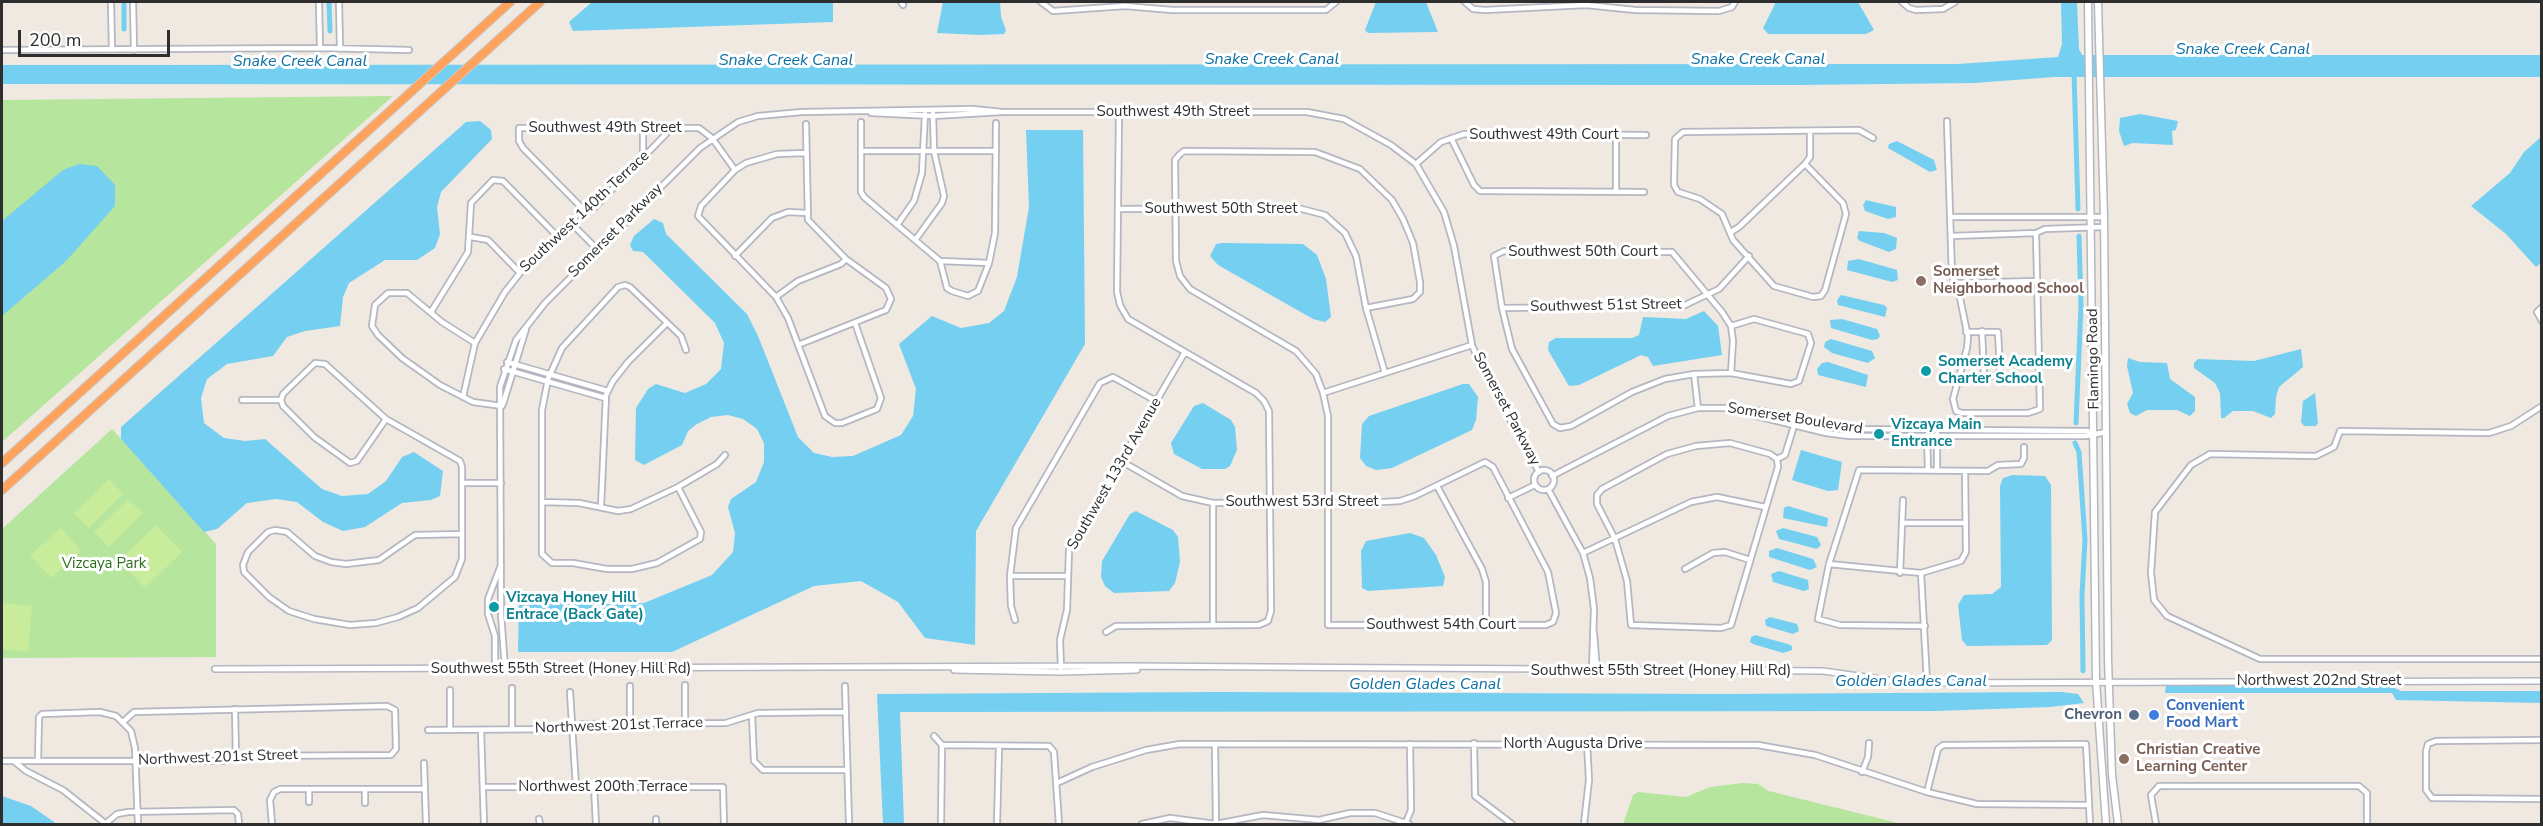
<!DOCTYPE html>
<style>
body{margin:0}
#map{position:relative;width:2543px;height:826px;overflow:hidden;background:#efe9e1;font-family:"Nunito Sans",sans-serif}
canvas{display:block}
.frame{position:absolute;inset:0;border:3px solid #2e2e2e;pointer-events:none}
.scale{position:absolute;left:18px;top:30px;width:152px;height:27px;box-sizing:border-box;border:3px solid #2e2e2e;border-top:0;padding-left:8px;font-size:18px;line-height:21px;white-space:nowrap;color:#2e2e2e;-webkit-text-stroke:4px #fff;paint-order:stroke}
</style>
<div id="map">
<canvas width="2543" height="826"></canvas>
<div class="frame"></div>
<div class="scale">200 m</div>
</div>
<script>
const context = document.querySelector('canvas').getContext('2d');
context.lineJoin = 'round';
function fillPath(path, color) { context.fillStyle = color; context.fill(path, 'evenodd'); }
const toPath = rows => new Path2D(rows.map(r => 'M' + r).join(''));
function strokePath(path, color, width, dash) { context.strokeStyle = color; context.lineWidth = width; context.lineCap = dash ? 'butt' : 'round'; context.setLineDash(dash || []); context.stroke(path); }
function drawText(font, color, halo, rows, align = 'center') {
  context.font = font + ' "Nunito Sans",sans-serif'; context.lineWidth = 6; context.setLineDash([]); context.textBaseline = 'middle'; context.strokeStyle = halo; context.fillStyle = color; for (const [text, x, y, turn = 0] of rows) {
    context.save(); context.translate(x, y); context.rotate((+turn || 0) * Math.PI / 180); context.textAlign = isNaN(turn) ? turn : align; if (halo) context.strokeText(text, 0, 0); context.fillText(text, 0, 0); context.restore();
  }
}
const green = toPath([
 [393,96,2,442,2,100],
 [112,429,216,544,216,657,2,658,2,529],
 [1743,783,1758,784,1769,791,1902,824,1623,824,1633,795,1638,792,1686,797,1710,787]
]);
const pitch = toPath([
 [109,479,123,494,89,528,74,513],
 [128,499,143,513,109,547,94,532],
 [156,525,182,552,145,588,119,561],
 [61,528,81,551,51,578,30,555],
 [2,603,32,606,28,652,2,649]
]);
const water = toPath([
 [592,2,833,2,833,22,573,31,569,22],
 [943,2,1000,2,1001,17,1006,30,1004,34,981,35,937,33],
 [1376,2,1426,2,1438,32,1368,33,1365,30],
 [1776,2,1858,2,1874,30,1866,34,1768,34,1763,28],
 [2061,2,2077,2,2079,49,2082,55,2541,55,2542,77,2054,77,1974,83,1797,85,2,84,2,65,1958,64,2058,57,2062,44],
 [2140,114,2178,121,2176,130,2172,131,2173,145,2133,143,2124,146,2119,131,2120,118],
 [480,121,491,130,492,139,441,192,437,207,440,234,435,248,417,260,385,260,349,283,343,297,340,326,305,331,287,337,273,356,227,364,207,379,201,398,204,423,224,438,245,441,265,439,322,489,342,496,368,494,386,481,402,457,414,452,443,471,440,496,431,500,402,503,365,527,343,531,323,522,297,502,276,499,247,503,217,529,204,532,121,439,121,427,466,122],
 [1026,130,1083,130,1085,344,976,531,975,645,925,638,898,602,861,581,814,586,672,652,518,652,519,598,553,598,608,604,644,603,712,575,733,552,735,533,728,507,731,499,756,482,764,462,764,443,757,429,743,419,728,415,711,417,697,424,688,431,682,445,644,465,635,460,636,408,648,389,656,384,685,393,706,384,721,369,724,343,715,323,643,252,633,251,630,245,634,236,654,219,663,223,666,234,747,314,758,336,798,437,814,453,832,457,853,456,901,435,913,416,916,389,899,344,932,316,961,328,989,323,1004,311,1017,277,1029,207],
 [2541,137,2542,262,2536,267,2506,234,2471,206,2510,173,2524,152],
 [1897,141,1934,160,1937,170,1930,172,1888,148,1889,144],
 [79,164,97,166,115,185,115,206,66,261,2,316,2,221,63,170],
 [1866,200,1896,207,1896,217,1888,219,1865,211,1863,205],
 [1859,231,1884,233,1897,238,1896,249,1889,252,1860,241,1857,238],
 [1222,243,1303,244,1317,255,1326,279,1331,317,1325,322,1313,319,1218,265,1210,256,1216,244],
 [1859,259,1897,270,1898,280,1892,282,1847,270,1848,261],
 [1841,295,1884,305,1887,308,1885,317,1838,305,1837,300],
 [1704,311,1718,326,1722,355,1653,366,1648,357,1641,355,1579,385,1569,386,1548,350,1549,342,1556,338,1632,338,1639,335,1643,317,1686,319],
 [1842,319,1877,329,1880,336,1878,339,1872,340,1831,328,1830,320],
 [1831,339,1872,351,1875,358,1868,363,1832,353,1824,347,1825,342],
 [2301,349,2303,367,2279,387,2276,397,2275,414,2271,418,2253,411,2233,411,2224,418,2221,418,2220,393,2215,383,2194,368,2194,363,2198,359,2254,361],
 [2128,358,2140,362,2167,363,2170,379,2195,397,2195,411,2190,416,2177,410,2147,410,2136,416,2130,413,2127,404,2133,393,2127,366],
 [1828,362,1868,375,1866,387,1818,375,1817,369,1822,363],
 [1463,384,1469,384,1478,397,1476,420,1472,430,1392,468,1376,470,1366,466,1360,458,1362,424,1369,416],
 [2315,393,2318,423,2316,426,2304,426,2301,422,2303,401],
 [1203,403,1231,420,1235,427,1237,450,1230,466,1225,469,1202,469,1174,454,1171,443,1194,406],
 [1801,450,1842,462,1838,490,1828,491,1792,480],
 [2013,475,2045,476,2051,485,2052,640,2047,645,1967,646,1962,640,1958,605,1964,595,1992,594,2001,587,2000,486,2003,478],
 [1788,506,1828,518,1827,527,1783,518,1784,508],
 [1136,511,1173,530,1178,537,1180,562,1175,583,1169,591,1114,593,1105,586,1101,577,1102,561,1130,514],
 [1783,528,1817,537,1821,545,1817,549,1779,539,1776,531],
 [1410,533,1424,538,1436,555,1445,577,1443,586,1368,591,1362,588,1361,551,1366,541],
 [1777,548,1813,559,1817,567,1810,570,1769,557,1769,551],
 [1779,571,1808,580,1809,589,1804,591,1773,582,1771,574],
 [1770,617,1797,624,1799,631,1793,634,1766,626,1765,620],
 [1755,635,1788,644,1792,646,1792,650,1783,653,1753,644,1750,642,1751,637],
 [2166,686,2390,686,2401,691,2541,691,2542,703,2396,700,2392,693,2165,693],
 [1218,692,1721,694,2062,692,2078,694,2084,703,2050,707,1936,711,900,712,904,824,883,824,877,694],
 [2,796,31,806,57,824,2,824]
]);
const canal = toPath([
 [124,2,124,29],
 [329,2,330,31],
 [2074,72,2078,209],
 [2076,423,2081,306,2079,236],
 [2075,443,2079,452,2085,540,2082,595,2083,671]
]);
const minor = toPath([
 [111,2,112,50],
 [133,2,134,50],
 [319,2,320,48],
 [339,2,340,48],
 [901,2,903,5],
 [1041,2,1053,11,1125,6,1172,10,1326,10,1336,2],
 [1465,2,1473,9,1485,10,1586,5,1635,10,1719,11,1732,7,1735,2],
 [1902,2,1909,8,1916,10,1943,9,1955,2],
 [2,50,320,48,409,50],
 [871,113,933,116,1002,112,1307,112,1344,119,1391,145,1416,164,1444,212,1454,246,1472,345,1481,367,1539,472],
 [1947,121,1952,276,1960,298,1968,337,1967,348,1953,399,1956,411,1962,413,2028,413,2040,409,2036,233],
 [861,122,861,192,864,197,940,261],
 [1451,138,1474,185,1480,191,1644,192],
 [861,151,996,151],
 [806,153,777,154,746,163,735,170,701,206,698,216,776,297,788,318,825,416,835,423,842,423,877,409,881,398,855,323],
 [643,158,643,128],
 [1416,164,1441,142,1464,134,1646,135],
 [1805,164,1843,203,1846,214,1825,290,1821,296,1813,297,1774,286,1733,240,1722,214,1700,199,1678,192,1674,185,1675,139,1683,132,1859,130,1873,138],
 [1616,192,1616,135],
 [583,209,523,148,519,141,519,128,699,128,712,138,735,170],
 [1118,209,1298,208,1325,215,1345,233,1356,256,1366,308,1385,373],
 [1950,217,2104,217],
 [570,222,597,249],
 [897,225,914,201,922,173,925,114],
 [1731,232,1739,227,1805,164,1810,157,1810,131],
 [1951,236,2036,233,2045,229,2104,227],
 [471,237,488,240,520,273],
 [916,239,942,203,944,196,934,151,933,114],
 [735,256,772,218,788,212,806,213],
 [940,261,947,288,952,291,968,296,978,291,989,263,995,233,996,123],
 [940,261,989,263],
 [1955,283,2037,281],
 [776,297,798,281,841,264,846,259],
 [2542,307,2537,312,2542,321],
 [1502,308,1683,306,1719,289,1749,256],
 [431,312,468,252,471,203,493,180,503,181,557,236],
 [1731,326,1754,319,1808,334,1811,343,1799,381,1791,384,1731,373,1694,374,1665,379,1632,392,1571,426,1560,428,1553,424,1512,349,1502,308,1494,256,1504,251,1672,252,1722,312,1731,326,1733,341,1731,373],
 [1982,331,1984,376],
 [475,343,442,322,407,293,388,293,375,305,372,326,378,335,402,358,440,385,473,402,502,406],
 [798,345,886,310,891,299,886,288,846,259,808,220,806,124],
 [507,362,608,391],
 [504,369,605,398],
 [1694,374,1698,408],
 [1960,376,1996,376,2000,371,1998,332,1966,332],
 [1323,393,1472,345],
 [463,397,475,343,505,292,520,273,583,209,588,210,595,207,666,134,667,128],
 [242,400,281,400],
 [503,404,526,329],
 [2542,406,2511,426,2489,433,2340,431,2334,447,2316,456,2210,454,2191,465,2155,512,2151,573,2154,600,2167,616,2260,659,2542,659],
 [1728,409,1826,433,1849,436,2086,436,2106,432],
 [386,419,357,461,350,463,314,437,283,406,281,400,283,394,315,363,325,364,386,419,460,461,462,467,462,559,455,577,418,608,398,617,376,623,350,625,314,619,289,611,269,597,244,572,243,565,248,552,268,532,275,530,287,532,315,556,331,562,346,564,379,560,415,535,462,534],
 [1927,435,1928,470],
 [1730,443,1770,454,1777,459,1778,467,1731,625,1721,628,1631,625,1627,581,1615,539,1597,504,1597,495,1602,489,1667,454,1696,446,1730,443],
 [1777,459,1785,455,1793,429],
 [1121,461,1182,496,1213,503,1270,502,1383,502,1400,501,1415,496,1485,462,1493,467,1548,572,1556,613,1553,622,1546,625,1328,625,1328,416,1323,393,1316,374,1296,351,1190,289,1180,276,1176,261,1175,160,1179,155,1184,151,1315,152,1360,169,1392,200,1403,219,1413,243,1420,282,1420,292,1413,299,1366,308],
 [1937,470,1937,434],
 '1534 480a10 10 0 1 1 20 0a10 10 0 1 1-20 0Z',
 [1552,476,1668,416,1698,408,1738,408,1769,412,1816,424,1854,429,2086,431,2095,433],
 [462,483,501,483],
 [1437,486,1482,569,1486,582,1486,625],
 [678,487,701,532,700,539,657,563,632,569,607,569,573,563,552,563,542,554,542,410,548,379,562,348,618,287,625,285,630,287,681,336,686,350],
 [1548,489,1583,553,1590,578,1594,609,1592,670],
 [1508,498,1535,485],
 [542,502,579,503,618,511,631,509,678,487,717,464,725,455],
 [601,507,606,395,613,381,628,362,667,323],
 [1902,523,1966,523],
 [1583,553,1691,502,1717,497,1765,507],
 [1829,564,1921,573,1961,561,1966,552,1965,471],
 [1685,569,1713,553,1725,552,1750,560],
 [1900,573,1903,500],
 [1921,573,1927,682],
 [1010,576,1067,576],
 [1015,620,1011,606,1010,576,1016,528,1100,383,1113,377,1156,401],
 [1213,625,1213,503],
 [1925,626,1840,625,1818,619,1829,564,1859,470,1988,471,1998,465,2021,464,2024,458,2024,447],
 [1106,632,1116,626,1259,625,1268,621,1271,611,1269,411,1264,401,1256,393,1128,319,1120,305,1117,292,1119,112],
 [1594,633,1597,671],
 [1061,668,1060,640,1067,610,1069,550,1185,352],
 [495,669,495,636,488,614,488,599,501,565],
 [505,669,501,614,500,387,516,340,545,303,700,148,738,122,758,116,802,112,973,109,1002,112],
 [685,685,685,723],
 [630,686,630,724],
 [845,686,849,824],
 [512,688,512,729],
 [450,690,450,729],
 [570,692,576,787],
 [235,709,236,758],
 [752,715,754,761,763,770,847,770],
 [428,730,574,729,581,724,726,723,758,713,845,712],
 [481,730,484,824],
 [934,736,942,745,1049,746,1054,752,1059,824],
 [2542,740,2436,741,2428,744,2426,751,2426,790,2432,798,2542,799],
 [1474,743,1475,796,1512,824],
 [1215,745,1216,824],
 [2,761,223,761,248,756,391,755,396,749,395,710,387,706,134,712,123,722],
 [38,761,39,717,42,714,100,712,116,716,131,731,135,748,138,824],
 [15,762,26,771,63,790,106,824],
 [424,763,426,824],
 [1862,772,1868,757,1869,743],
 [1057,783,1092,767,1146,750,1180,744,1758,745,1815,755,1927,792,1977,804,2088,805],
 [594,786,596,824],
 [483,787,723,787,724,824],
 [309,789,309,802],
 [365,790,365,803],
 [1927,792,1938,749,1943,745,2086,744,2090,824],
 [539,819,540,824],
 [656,819,656,824],
 [1406,822,1411,810,1410,744],
 [105,824,117,814,128,812,234,810,238,814,239,824],
 [272,824,270,800,274,792,280,789,425,789],
 [941,824,942,745],
 [997,824,999,746],
 [1142,824,1170,818,1216,824,1263,815,1319,820,1350,813,1375,813,1409,824],
 [1584,824,1589,780,1587,743],
 [2156,824,2151,795,2159,786,2359,786,2367,793,2367,824]
]);
const tertiary = toPath([
 [215,669,1129,666,1823,671,1908,683,2542,681],
 [954,670,1061,672,1137,670]
]);
const secondary = toPath([
 [2088,2,2096,681,2106,824],
 [2098,2,2104,217,2108,659,2112,775,2118,824]
]);
const motorway = toPath([
 [2,463,510,2],
 [2,490,540,2]
]);
const markers = [
 [1921,281,6,"#8d6e63"],
 [1926,371,6,"#0f9aa8"],
 [1879,434,6,"#0f9aa8"],
 [494,607,6,"#0f9aa8"],
 [2134,715,6,"#5c6f8a"],
 [2154,715,6,"#3f7fe0"],
 [2124,759,6,"#8d6e63"]
];
const streetNames = [
 ["Southwest 49th Street",1173,112],
 ["Southwest 49th Street",605,128],
 ["Southwest 49th Court",1544,135],
 ["Southwest 50th Street",1221,209],
 ["Southwest 140th Terrace",585,212,-43],
 ["Somerset Parkway",616,231,-45],
 ["Southwest 50th Court",1583,252],
 ["Southwest 51st Street",1606,306,-1],
 ["Flamingo Road",2094,359,-91],
 ["Somerset Parkway",1506,409,62],
 ["Somerset Boulevard",1795,419,9],
 ["Southwest 133rd Avenue",1115,474,-60],
 ["Southwest 53rd Street",1302,502],
 ["Southwest 54th Court",1441,625],
 ["Southwest 55th Street (Honey Hill Rd)",561,669],
 ["Southwest 55th Street (Honey Hill Rd)",1661,671],
 ["Northwest 202nd Street",2319,681],
 ["Northwest 201st Terrace",619,726,-2],
 ["North Augusta Drive",1573,744],
 ["Northwest 201st Street",218,758,-2],
 ["Northwest 200th Terrace",603,787]
];
const educationNames = [
 ["Somerset",1933,272],
 ["Neighborhood School",1933,289],
 ["Christian Creative",2136,750],
 ["Learning Center",2136,767]
];
const cultureNames = [
 ["Somerset Academy",1938,362],
 ["Charter School",1938,379],
 ["Vizcaya Main",1891,425],
 ["Entrance",1891,442],
 ["Vizcaya Honey Hill",506,598],
 ["Entrace (Back Gate)",506,615]
];
const parkNames = [
 ["Vizcaya Park",104,564]
];
const shopNames = [
 ["Convenient",2166,706],
 ["Food Mart",2166,723]
];
const serviceNames = [
 ["Chevron",2122,715]
];
const waterNames = [
 ["Snake Creek Canal",2243,50],
 ["Snake Creek Canal",1272,60],
 ["Snake Creek Canal",1758,60],
 ["Snake Creek Canal",786,61],
 ["Snake Creek Canal",300,62],
 ["Golden Glades Canal",1911,682],
 ["Golden Glades Canal",1425,685]
];
fillPath(green, '#b6e59e');
fillPath(pitch, '#c9ec9a');
fillPath(water, '#75cff0');
strokePath(canal, '#75cff0', 5);
strokePath(minor, '#b4b7c1', 8);
strokePath(tertiary, '#b4b7c1', 8);
strokePath(secondary, '#b4b7c1', 9);
strokePath(motorway, '#c9c9c9', 10);
strokePath(minor, '#fff', 4.5);
strokePath(tertiary, '#fff', 5);
strokePath(secondary, '#fff', 6);
strokePath(motorway, '#ffa35c', 8);
for (const [x, y, r, color] of markers) { const dot = new Path2D(); dot.arc(x, y, r, 0, 2 * Math.PI); context.fillStyle = color; context.fill(dot); strokePath(dot, '#fff', 2); }
drawText('15px', '#2e2e2e', '#fff', streetNames);
drawText('bold 15px', '#785e54', '#fff', educationNames, 'left');
drawText('bold 15px', '#0d838f', '#fff', cultureNames, 'left');
drawText('15px', '#2c6e1b', '#fff', parkNames);
drawText('bold 15px', '#366cbe', '#fff', shopNames, 'left');
drawText('bold 15px', '#4e5e75', '#fff', serviceNames, 'right');
drawText('italic 16px', '#0d6fa3', '#fff', waterNames);
</script>
